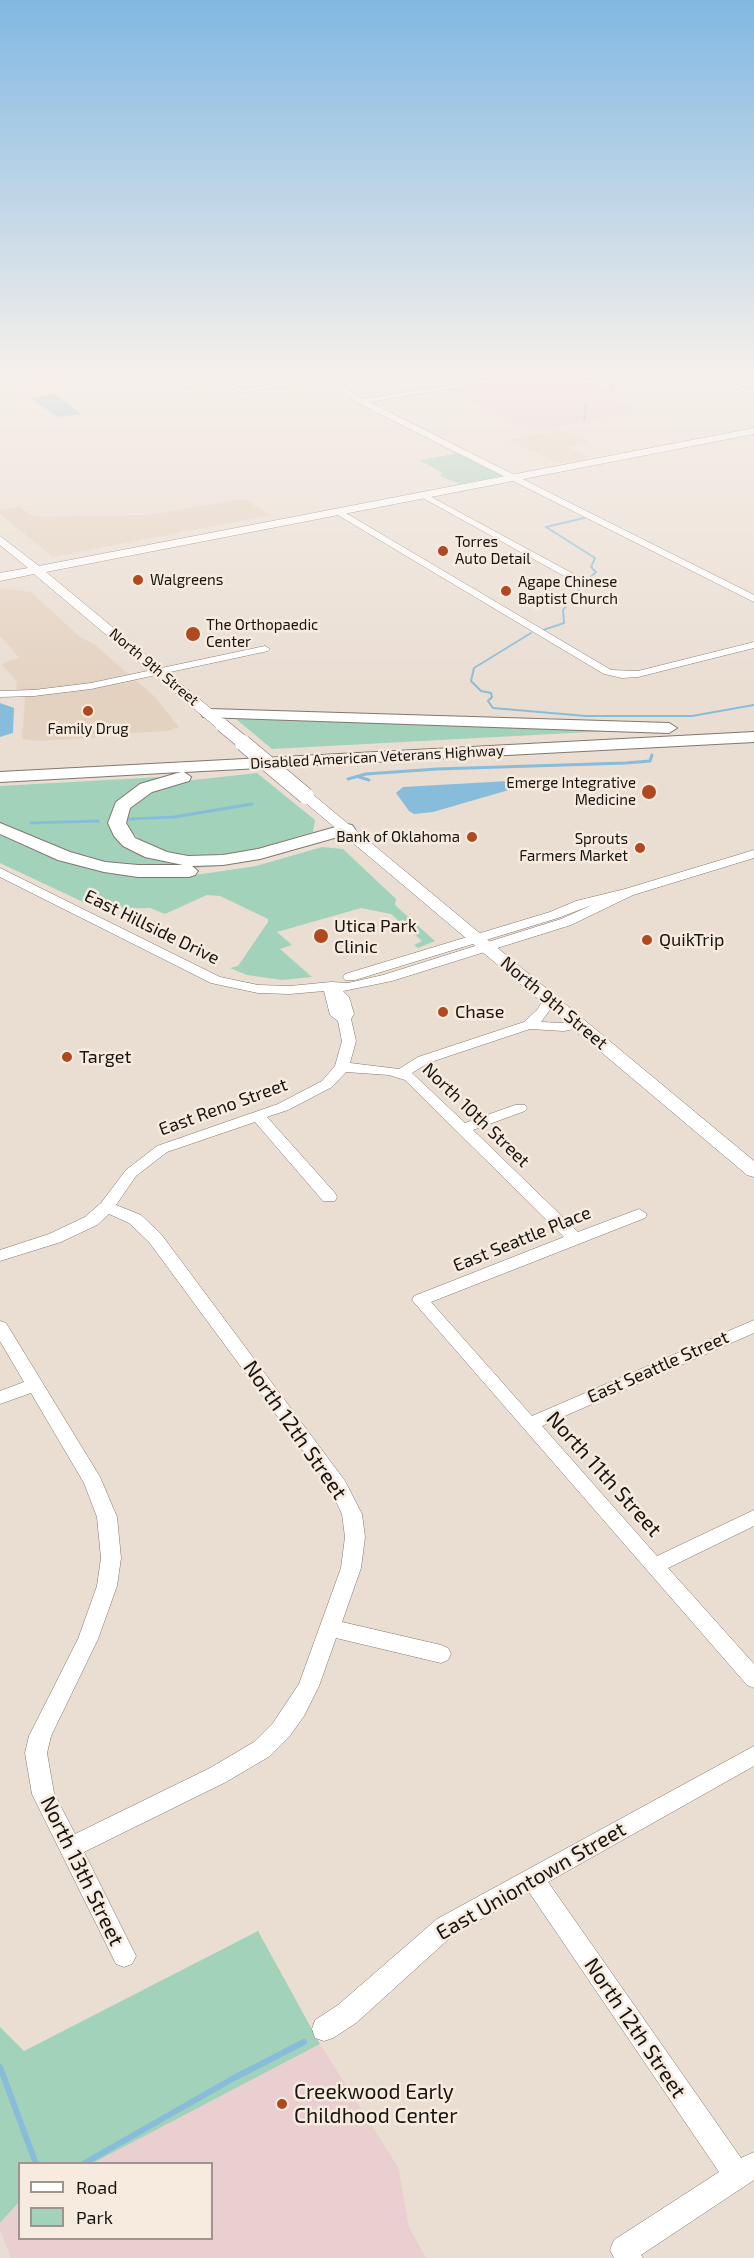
<!DOCTYPE html>
<style>
body{margin:0}
#map{position:relative;width:754px;height:2258px;overflow:hidden;background:#eaded3;font-family:"Exo 2",sans-serif}
canvas{display:block}
.legend{position:absolute;left:18px;top:2162px;width:195px;height:78px;box-sizing:border-box;background:#f7ebe0;border:2px solid #9e958d;margin:0;padding:8px 10px;list-style:none;font-size:18px;color:#181410}
.legend li{display:flex;align-items:center;gap:12px;height:30px}
.legend b{width:30px;border:2px solid #9e958d}
</style>
<div id="map">
<canvas width="754" height="2258"></canvas>
<ul class="legend">
<li><b style="height:8px;background:#fff"></b>Road</li>
<li><b style="height:16px;background:#a3d2bb"></b>Park</li>
</ul>
</div>
<script>
const context = document.querySelector('canvas').getContext('2d');
context.lineJoin = 'round';
function fillPath(path, color) { context.fillStyle = color; context.fill(path, 'evenodd'); }
const toPath = rows => new Path2D(rows.map(r => 'M' + r).join(''));
function strokePath(path, color, width, dash) { context.strokeStyle = color; context.lineWidth = width; context.lineCap = dash ? 'butt' : 'round'; context.setLineDash(dash || []); context.stroke(path); }
function drawText(font, color, halo, rows, align = 'center') {
  context.font = font + ' "Exo 2",sans-serif'; context.lineWidth = 5; context.setLineDash([]); context.textBaseline = 'middle'; context.strokeStyle = halo; context.fillStyle = color; for (const [text, x, y, turn = 0] of rows) {
    context.save(); context.translate(x, y); context.rotate((+turn || 0) * Math.PI / 180); context.textAlign = isNaN(turn) ? turn : align; if (halo) context.strokeText(text, 0, 0); context.fillText(text, 0, 0); context.restore();
  }
}
const built = toPath([
 [561,430,590,443,568,447,590,457,561,463,506,440],
 [244,499,271,515,53,557,0,514,0,510,20,507,30,514,43,517,147,515],
 [7,589,31,592,79,636,95,645,154,696,179,727,168,731,99,735,94,738,38,741,22,739,25,699,16,688,17,681,1,664,19,658,0,636,0,590]
]);
const education = toPath([
 [547,373,561,379,584,381,609,390,605,396,641,411,534,431,447,390],
 [320,2044,398,2167,409,2227,426,2258,11,2258,0,2230,0,2223,19,2202,20,2238,212,2238,212,2164,93,2163]
]);
const green = toPath([
 [458,451,505,475,460,484,440,476,442,473,419,460,455,454,452,452],
 [236,719,470,725,609,731,272,749],
 [257,773,315,820,313,832,243,853,198,857,174,854,147,845,133,834,126,825,128,812,140,797,160,788,184,781],
 [178,776,162,780,112,817,154,857,251,860,219,866,171,870,93,862,0,825,0,786],
 [0,834,27,845,162,877,202,874,256,866,322,847,343,849,396,899,395,905,435,941,418,948,414,945,422,941,391,914,361,908,277,932,292,945,280,949,312,977,282,980,247,975,230,968,238,966,268,922,268,919,220,896,207,895,165,914,150,908,98,909,0,863],
 [258,1931,320,2044,93,2163,20,2164,19,2202,0,2223,0,2027,24,2051]
]);
const water = toPath([
 [53,394,57,396,82,414,58,417,30,398],
 [0,703,14,708,13,733,0,737],
 [526,780,533,783,433,812,414,814,409,811,396,793,403,787]
]);
const streamFar2 = toPath([
 [603,376,612,385,611,387],
 [584,379,625,373],
 [584,420,586,404],
 [584,518,546,527,595,558,591,567,596,572,587,580,590,583],
 [543,630,564,623,563,610,582,586],
 [531,633,474,668,471,681,481,691,491,693,492,697,488,701,493,708,586,716,692,716,754,705]
]);
const streamFar1 = toPath([
 [359,777,369,780],
 [348,779,366,774,437,769,626,763,650,761,652,755],
 [129,819,174,817,252,804],
 [31,823,98,821]
]);
const stream = toPath([
 [0,2067,36,2164],
 [83,2164,232,2079,304,2042]
]);
const minor = toPath([
 [66,373,81,373,0,386,0,382,66,373],
 [204,373,211,373,242,389,321,377,317,373,324,373,328,376,363,373,333,379,363,399,524,373,537,373,534,375,369,402,754,595,754,602,356,402,326,380,241,393,219,382,178,388,174,386,213,379,204,373],
 [698,373,706,373,718,377,754,373,754,375,726,380,754,391,754,395,698,373],
 [424,493,581,578,583,580,575,582,421,497,421,493,424,493],
 [339,509,611,670,638,671,754,642,754,648,638,677,622,678,604,674,336,514,335,512,339,509],
 [265,646,270,649,268,651,91,689,34,696,0,697,0,691,34,690,91,683,265,646],
 [754,850,754,858,633,895,571,925,392,981,343,991,349,997,354,1014,351,1019,356,1041,350,1063,399,1069,418,1057,524,1022,537,1010,545,997,550,996,557,1000,541,1022,564,1023,579,1020,586,1024,584,1027,564,1031,530,1029,428,1063,412,1073,465,1123,515,1105,525,1105,527,1108,525,1111,473,1130,578,1232,639,1209,647,1214,645,1218,431,1302,532,1416,754,1320,754,1333,542,1426,657,1556,754,1510,754,1526,668,1568,754,1664,754,1688,747,1685,412,1300,414,1296,564,1237,405,1080,389,1075,346,1072,332,1087,288,1110,267,1117,335,1193,337,1197,335,1201,323,1201,255,1122,167,1152,136,1176,116,1205,141,1215,161,1234,345,1481,362,1514,365,1537,361,1568,342,1622,441,1645,448,1648,451,1654,448,1660,441,1663,336,1638,319,1686,304,1716,289,1737,270,1756,226,1782,84,1852,136,1956,132,1964,124,1967,116,1964,32,1794,25,1753,29,1736,78,1639,97,1586,101,1558,97,1517,84,1483,31,1393,0,1404,0,1391,24,1382,0,1341,0,1321,6,1323,100,1477,117,1517,121,1558,117,1586,98,1639,51,1736,47,1753,54,1793,75,1834,210,1768,254,1742,273,1723,299,1684,341,1568,345,1537,342,1514,328,1485,149,1242,129,1223,109,1214,97,1225,61,1242,0,1261,0,1250,49,1234,85,1217,101,1203,126,1170,157,1146,278,1104,322,1081,335,1066,342,1041,338,1021,330,1015,324,991,290,994,258,993,211,983,0,877,0,868,220,977,258,985,290,986,331,982,348,983,383,975,561,919,592,905,558,918,355,980,345,980,343,977,345,974,550,912,576,901,625,889,754,850],
 [754,1746,754,1766,548,1882,741,2158,754,2152,754,2180,641,2255,643,2258,614,2258,610,2250,614,2240,719,2172,529,1892,453,1935,356,2023,333,2038,324,2041,315,2038,312,2029,315,2020,338,2005,437,1919,754,1746]
]);
const major = toPath([
 [754,428,754,434,46,572,227,722,229,725,222,729,217,728,34,574,0,581,0,573,28,568,0,545,0,536,39,566,754,428],
 [306,792,311,793,754,1161,754,1177,747,1175,301,799,299,796,301,793,306,792]
]);
const highway = toPath([
 [209,709,669,723,677,728,669,733,203,717,201,714,203,711,209,709],
 [754,732,754,742,184,772,191,777,189,781,152,792,130,808,126,823,135,838,167,852,188,856,223,855,258,849,346,824,352,825,355,829,352,833,260,859,223,865,192,866,198,871,195,875,189,877,138,877,104,872,58,860,0,834,0,823,70,852,105,862,138,865,183,865,145,857,123,846,114,836,108,823,116,802,140,784,181,772,0,782,0,772,754,732]
]);
const majorBridgeFar1 = toPath([
 [222,725,245,744]
]);
const majorBridge = toPath([
 [243,743,306,796]
]);
const markers = [
 [443,551,6,"#af491f"],
 [138,580,6,"#af491f"],
 [506,591,6,"#af491f"],
 [193,634,8,"#af491f"],
 [88,711,6,"#af491f"],
 [649,792,8,"#af491f"],
 [472,837,6,"#af491f"],
 [640,848,6,"#af491f"],
 [321,936,8,"#af491f"],
 [647,940,6,"#af491f"],
 [443,1012,6,"#af491f"],
 [67,1057,6,"#af491f"],
 [282,2104,6,"#af491f"]
];
const farPoinames = [
 ["Torres",455,542],
 ["Auto Detail",455,559],
 ["Walgreens",150,580],
 ["Agape Chinese",518,582],
 ["Baptist Church",518,599],
 ["The Orthopaedic",206,625],
 ["Center",206,642],
 ["Family Drug",88,729,"center"],
 ["Emerge Integrative",636,783,"right"],
 ["Medicine",636,800,"right"],
 ["Bank of Oklahoma",460,837,"right"],
 ["Sprouts",628,839,"right"],
 ["Farmers Market",628,856,"right"]
];
const farStreetnames = [
 ["North 9th Street",154,667,40],
 ["Disabled American Veterans Highway",377,757,-3]
];
const poiNames = [
 ["Utica Park",334,926],
 ["Clinic",334,947],
 ["QuikTrip",659,940],
 ["Chase",455,1012],
 ["Target",79,1057]
];
const streetNames = [
 ["East Hillside Drive",152,927,26],
 ["North 9th Street",554,1003,40],
 ["East Reno Street",223,1107,-20],
 ["North 10th Street",476,1115,44],
 ["East Seattle Place",522,1239,-22],
 ["East Seattle Street",658,1367,-24]
];
const nearStreetnames = [
 ["North 12th Street",295,1430,55],
 ["North 11th Street",604,1474,48],
 ["North 13th Street",82,1871,64],
 ["East Uniontown Street",531,1881,-30],
 ["North 12th Street",635,2028,56]
];
const nearPoinames = [
 ["Creekwood Early",294,2092],
 ["Childhood Center",294,2116]
];
fillPath(built, '#e4d2c1');
fillPath(education, '#eacfd1');
fillPath(green, '#a3d2bb');
fillPath(water, '#87bdda');
strokePath(streamFar2, '#87bdda', 2);
strokePath(streamFar1, '#87bdda', 3);
strokePath(stream, '#87bdda', 6);
strokePath(minor, '#82776d', 1);
strokePath(major, '#82776d', 1);
strokePath(highway, '#82776d', 2);
fillPath(minor, '#fff');
fillPath(major, '#fff');
fillPath(highway, '#fff');
strokePath(majorBridgeFar1, '#82776d', 14, []);
strokePath(majorBridge, '#82776d', 17, []);
strokePath(majorBridgeFar1, '#fff', 13);
strokePath(majorBridge, '#fff', 16);
const sky = context.createLinearGradient(0, 0, 0, 689);
sky.addColorStop(0, '#81b8e2');
sky.addColorStop(0.54, '#f6f0eb');
sky.addColorStop(1, '#f6f0eb00');
context.fillStyle = sky;
context.fillRect(0, 0, 754, 689);
for (const [x, y, r, color] of markers) { const dot = new Path2D(); dot.arc(x, y, r, 0, 2 * Math.PI); context.fillStyle = color; context.fill(dot); strokePath(dot, '#f7ebe0', 2); }
drawText('15px', '#181410', '#f7ebe0', farPoinames, 'left');
drawText('15px', '#181410', '#f7ebe0', farStreetnames);
drawText('18px', '#181410', '#f7ebe0', poiNames, 'left');
drawText('18px', '#181410', '#f7ebe0', streetNames);
drawText('21px', '#181410', '#f7ebe0', nearStreetnames);
drawText('21px', '#181410', '#f7ebe0', nearPoinames, 'left');
</script>
